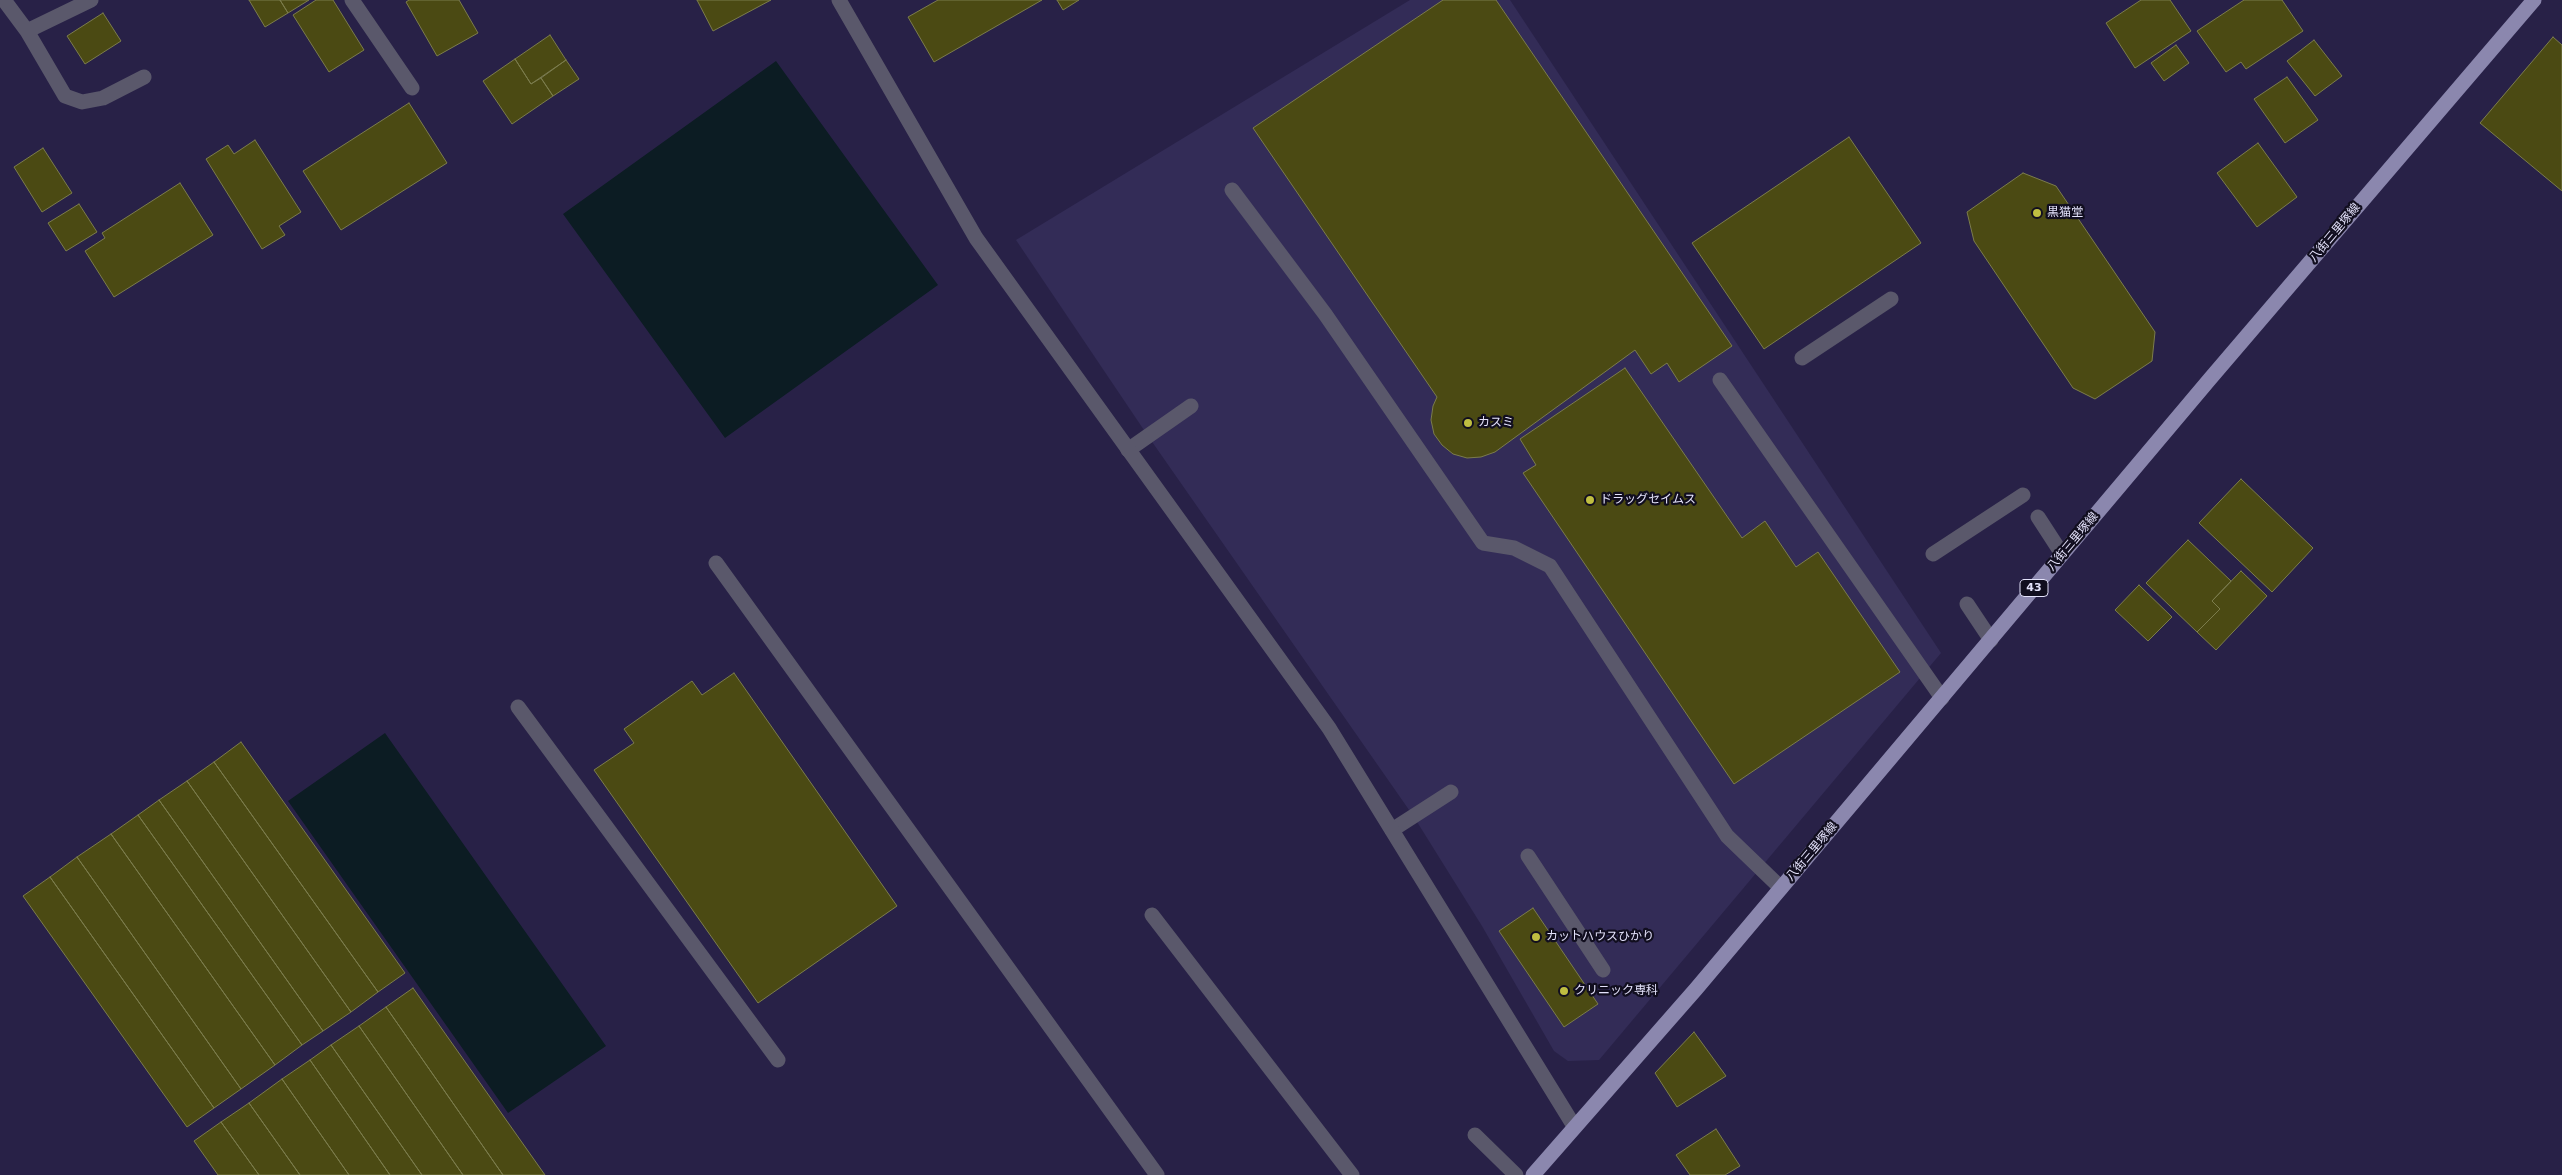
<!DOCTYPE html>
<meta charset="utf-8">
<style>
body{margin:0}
canvas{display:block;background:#282147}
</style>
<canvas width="2562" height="1175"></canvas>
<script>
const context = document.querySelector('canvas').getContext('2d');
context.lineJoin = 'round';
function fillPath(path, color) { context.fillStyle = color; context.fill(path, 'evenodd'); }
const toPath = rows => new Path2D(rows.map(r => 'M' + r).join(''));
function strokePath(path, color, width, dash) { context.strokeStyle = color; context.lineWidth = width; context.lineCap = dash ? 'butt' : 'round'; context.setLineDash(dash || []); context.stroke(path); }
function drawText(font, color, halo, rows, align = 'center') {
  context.font = font + ' "DejaVu Sans","Noto Sans JP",sans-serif'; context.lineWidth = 4.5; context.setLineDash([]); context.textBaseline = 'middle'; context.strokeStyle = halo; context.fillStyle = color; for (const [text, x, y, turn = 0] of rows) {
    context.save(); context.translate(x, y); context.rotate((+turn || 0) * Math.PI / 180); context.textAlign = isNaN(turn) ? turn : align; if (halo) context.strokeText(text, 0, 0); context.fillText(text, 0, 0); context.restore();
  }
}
const built = toPath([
 [1410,0,1510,0,1941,653,1599,1060,1568,1061,1554,1051,1482,926,1414,817,1148,436,1016,240]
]);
const water = toPath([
 [776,61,938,285,725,438,563,214],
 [385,733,606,1046,508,1113,288,801]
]);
const building = toPath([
 [249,0,280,0,288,13,265,27,249,0],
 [280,0,309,0,288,13,280,0],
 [316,0,333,0,364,50,329,72,293,15,316,0],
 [409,0,459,0,478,33,437,56,406,2,409,0],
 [697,0,771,0,713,31,697,0],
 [938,0,1042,0,934,62,908,17,938,0],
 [1057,0,1079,0,1063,10,1057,0],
 [1443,0,1496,0,1732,346,1679,382,1667,363,1651,374,1635,350,1495,452,1481,457,1467,458,1453,454,1442,445,1434,434,1431,420,1433,406,1437,397,1253,128,1443,0],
 [2141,0,2170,0,2191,31,2135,68,2106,23,2141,0],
 [2244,0,2282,0,2303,31,2246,69,2241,62,2226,72,2197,31,2244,0],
 [103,13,121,41,85,64,67,36,103,13],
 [550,35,566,60,531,84,515,59,550,35],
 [2553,37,2562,45,2562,191,2480,123,2553,37],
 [2314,40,2342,76,2315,96,2287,61,2314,40],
 [2176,45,2189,63,2164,81,2151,63,2176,45],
 [515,59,531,84,541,78,553,96,512,124,483,81,515,59],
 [566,60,579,79,553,96,541,78,566,60],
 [2287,77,2318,120,2285,143,2254,99,2287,77],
 [409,103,447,163,341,230,303,171,409,103],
 [1849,137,1921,243,1764,349,1692,243,1849,137],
 [255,140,301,212,279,226,285,235,262,249,206,159,228,145,234,154,255,140],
 [2258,143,2297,197,2257,227,2217,173,2258,143],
 [43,148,72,193,42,212,14,167,43,148],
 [2023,173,2056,186,2155,332,2152,361,2095,399,2073,388,1974,241,1967,212,2023,173],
 [180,183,213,235,114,297,85,251,105,238,102,233,180,183],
 [79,204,97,232,66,251,48,223,79,204],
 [1625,368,1742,538,1765,521,1796,567,1818,552,1900,672,1734,784,1523,473,1536,465,1520,439,1625,368],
 [2241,479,2313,548,2272,592,2199,523,2241,479],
 [2188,540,2231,581,2212,601,2220,609,2197,632,2146,583,2188,540],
 [2241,571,2267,596,2216,650,2197,632,2220,609,2212,601,2241,571],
 [2139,585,2172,617,2148,641,2115,610,2139,585],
 [734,673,897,906,758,1003,594,770,634,743,624,729,692,681,702,695,734,673],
 [241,742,405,973,378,992,214,762,241,742],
 [214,762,378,992,351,1012,187,781,214,762],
 [187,781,351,1012,323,1031,159,800,187,781],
 [159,800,323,1031,302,1045,138,815,159,800],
 [138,815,302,1045,275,1065,111,834,138,815],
 [111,834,275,1065,241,1089,77,857,111,834],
 [77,857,241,1089,214,1108,50,877,77,857],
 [50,877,214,1108,187,1127,23,896,50,877],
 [1533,908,1598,1004,1564,1027,1499,931,1533,908],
 [413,988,545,1175,503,1175,386,1007,413,988],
 [386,1007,503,1175,463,1175,359,1026,386,1007],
 [359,1026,463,1175,422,1175,331,1045,359,1026],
 [1694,1032,1726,1076,1677,1107,1655,1073,1694,1032],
 [331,1045,422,1175,390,1175,310,1060,331,1045],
 [310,1060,390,1175,349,1175,282,1079,310,1060],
 [282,1079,349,1175,300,1175,249,1103,282,1079],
 [249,1103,300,1175,259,1175,221,1122,249,1103],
 [221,1122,259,1175,218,1175,194,1141,221,1122],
 [1716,1129,1740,1166,1725,1175,1690,1175,1676,1155,1716,1129]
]);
const lane = toPath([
 [4,0,27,31,65,96,82,102,103,98,144,77],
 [352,0,412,88],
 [27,31,91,0],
 [1232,190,1325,314,1483,543,1514,548,1550,566,1727,836,1781,888],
 [1802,358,1891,299],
 [1720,380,1942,698],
 [1128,450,1191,406],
 [2038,517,2062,554],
 [1933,554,2023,495],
 [716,563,1157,1175],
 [1967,604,1991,640],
 [518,707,778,1060],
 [1392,830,1451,792],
 [1528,856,1603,970],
 [1152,915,1352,1175],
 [1475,1135,1516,1175]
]);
const street = toPath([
 [839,0,976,238,1329,728,1574,1126]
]);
const primary = toPath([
 [1533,1175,1696,989,2209,380,2534,0]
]);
const markers = [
 [2037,213,5,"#bfbe41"],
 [1468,423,5,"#bfbe41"],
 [1590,500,5,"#bfbe41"],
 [1536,937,5,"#bfbe41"],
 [1564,991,5,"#bfbe41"]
];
const shields = [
 [2034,588,28]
];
const shieldNames = [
 ["43",2034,588]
];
const poiNames = [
 ["黒猫堂",2047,213],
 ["カスミ",1478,423],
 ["ドラッグセイムス",1600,500],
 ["カットハウスひかり",1546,937],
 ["クリニック専科",1574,991]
];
const streetNames = [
 ["八街三里塚線",2335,233,-50],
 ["八街三里塚線",2073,542,-50],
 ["八街三里塚線",1812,852,-50]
];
fillPath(built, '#332c57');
fillPath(water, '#0c1c23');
fillPath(building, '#4b4a13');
strokePath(building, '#7b7c4c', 1);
strokePath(lane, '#5a586b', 15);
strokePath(street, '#5a586b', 15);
strokePath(primary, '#8b87ae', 15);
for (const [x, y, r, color] of markers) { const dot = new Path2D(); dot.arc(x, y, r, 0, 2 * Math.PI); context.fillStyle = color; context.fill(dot); strokePath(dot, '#110e1f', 2); }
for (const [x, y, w] of shields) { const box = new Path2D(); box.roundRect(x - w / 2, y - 8.5, w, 17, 4); context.fillStyle = '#110e1f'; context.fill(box); strokePath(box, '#e4e2fb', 1); }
drawText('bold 11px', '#e4e2fb', null, shieldNames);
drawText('12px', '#e4e2fb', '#110e1f', poiNames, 'left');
drawText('12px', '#e4e2fb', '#110e1f', streetNames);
</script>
